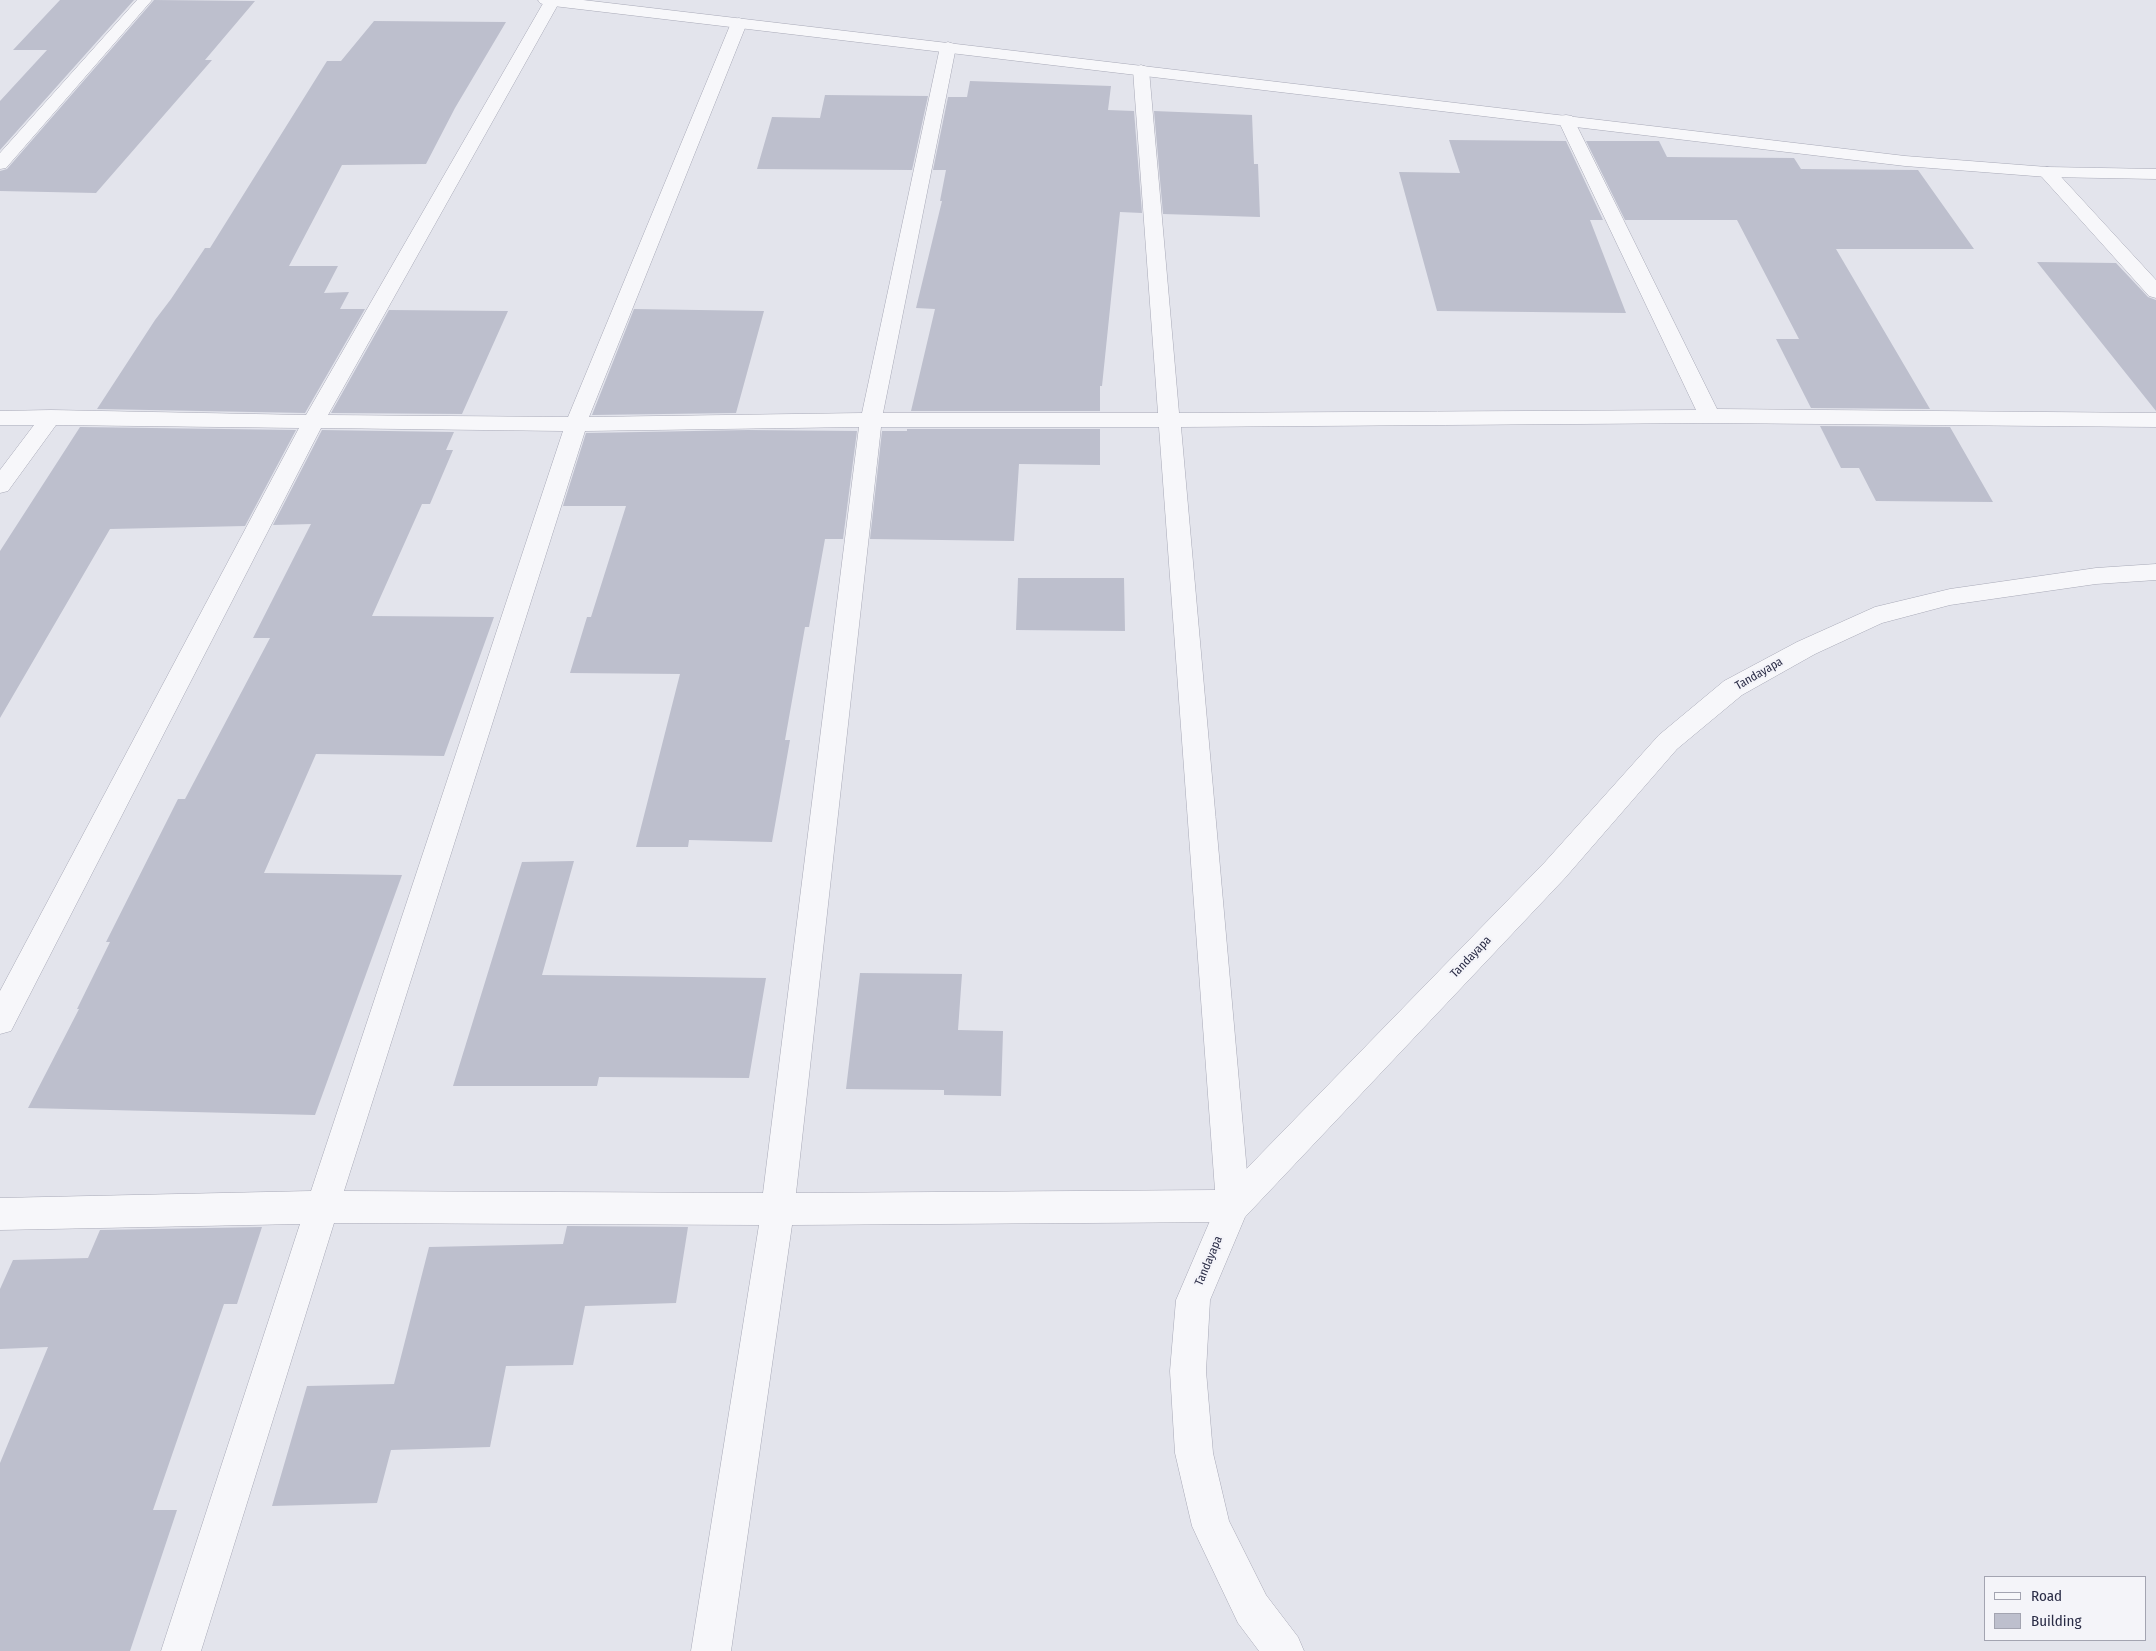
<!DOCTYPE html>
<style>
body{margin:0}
#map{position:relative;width:2156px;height:1651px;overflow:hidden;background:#e3e4ec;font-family:"Fira Sans Condensed",sans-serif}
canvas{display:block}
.legend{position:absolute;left:1984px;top:1576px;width:162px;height:65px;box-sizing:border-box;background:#f4f4f9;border:1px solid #a3a4b1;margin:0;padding:6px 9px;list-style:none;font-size:15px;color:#2a2c46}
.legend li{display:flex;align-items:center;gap:10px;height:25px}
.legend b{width:25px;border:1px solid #a3a4b1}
</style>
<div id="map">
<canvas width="2156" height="1651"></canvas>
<ul class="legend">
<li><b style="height:6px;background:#f7f7fa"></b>Road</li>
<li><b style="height:14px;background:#bdbfcd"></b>Building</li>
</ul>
</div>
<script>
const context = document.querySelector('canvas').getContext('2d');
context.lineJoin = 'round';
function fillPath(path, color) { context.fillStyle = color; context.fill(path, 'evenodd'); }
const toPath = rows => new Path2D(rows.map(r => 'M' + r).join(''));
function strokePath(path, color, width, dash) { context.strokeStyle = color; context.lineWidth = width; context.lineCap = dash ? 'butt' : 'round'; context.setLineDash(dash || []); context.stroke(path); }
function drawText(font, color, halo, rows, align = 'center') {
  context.font = font + ' "Fira Sans Condensed",sans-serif'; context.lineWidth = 4.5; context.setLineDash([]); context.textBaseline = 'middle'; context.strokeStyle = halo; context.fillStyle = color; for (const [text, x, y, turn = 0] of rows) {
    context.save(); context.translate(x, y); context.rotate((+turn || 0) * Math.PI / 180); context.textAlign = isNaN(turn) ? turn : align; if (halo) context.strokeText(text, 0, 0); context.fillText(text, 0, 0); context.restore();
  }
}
const building = toPath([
 [60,0,134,0,0,150,0,101,47,50,13,50],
 [154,0,255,1,205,60,212,60,96,193,0,191,0,171,7,169],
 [374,21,506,22,455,108,426,164,342,165,289,266,338,266,324,293,349,292,340,309,365,309,305,413,97,409,155,320,171,299,205,248,210,248,327,61,341,61],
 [970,81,1111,86,1108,110,1134,111,1142,213,1120,212,1102,386,1100,386,1100,411,911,411,935,309,916,308,942,201,940,201,946,170,933,170,948,97,967,97],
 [825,95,928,96,912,170,757,169,772,117,820,118],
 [1154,111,1252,115,1254,164,1258,164,1260,217,1163,214],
 [1449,140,1566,141,1603,220,1590,220,1626,313,1437,311,1399,172,1460,173],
 [1586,141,1659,141,1667,157,1794,158,1801,169,1918,170,1974,249,1836,249,1930,409,1811,408,1776,339,1799,339,1737,220,1625,220],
 [2037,262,2116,263,2148,297,2156,300,2156,411],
 [634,309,764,311,736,413,592,415],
 [389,310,508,311,462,414,331,413],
 [1820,426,1950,427,1993,502,1876,501,1859,468,1841,468],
 [80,427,296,430,245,526,110,529,0,718,0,551],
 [907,429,1100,429,1100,465,1019,464,1014,541,870,539,882,431,907,431],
 [322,430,454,432,446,450,453,450,430,504,422,504,372,616,494,617,444,756,316,754,264,873,402,875,315,1115,28,1108,79,1009,77,1009,110,942,106,942,178,799,185,799,270,638,253,638,311,524,273,525],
 [748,430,857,431,843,539,825,539,809,627,805,627,785,740,790,740,772,842,689,840,688,847,636,847,680,674,570,673,587,617,591,617,626,506,563,506,586,433],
 [1018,578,1124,578,1125,631,1016,630],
 [574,861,542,975,766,978,749,1078,599,1077,597,1086,453,1086,522,862],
 [860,973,962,974,958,1030,1003,1031,1001,1096,944,1095,944,1090,846,1089],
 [567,1226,688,1227,676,1303,585,1306,573,1365,506,1366,490,1447,391,1450,377,1503,272,1506,307,1386,394,1384,429,1247,563,1244],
 [262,1227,237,1304,224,1304,153,1510,177,1510,130,1651,0,1651,0,1463,48,1347,0,1349,0,1289,13,1260,88,1258,100,1230]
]);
const minor = toPath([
 [137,0,152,0,6,168,0,169,0,153,137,0],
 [545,0,560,1,328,415,568,417,731,23,734,20,739,18,744,20,747,23,589,417,862,413,940,47,942,44,948,42,954,44,956,47,883,413,1158,413,1133,70,1135,67,1141,65,1147,67,1149,70,1179,413,1696,410,1558,120,1560,116,1566,115,1572,116,1574,120,1717,409,2156,413,2156,427,1710,423,1181,427,1250,1206,1245,1217,1233,1222,792,1225,731,1651,691,1651,759,1225,334,1223,201,1651,161,1651,300,1224,0,1230,0,1198,311,1191,563,431,321,428,11,1031,0,1034,0,991,299,428,56,425,8,491,0,493,0,470,34,425,0,425,0,411,51,410,306,415,545,0],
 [859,427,763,1193,344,1191,585,431,859,427],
 [881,427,1159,427,1215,1190,796,1193,881,427],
 [2047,167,2053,168,2156,280,2156,298,2149,296,2041,176,2038,172,2041,168,2047,167]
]);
const tertiary = toPath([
 [538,0,583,0,1905,156,2047,167,2156,169,2156,179,2047,177,1905,166,545,5,540,3,538,0],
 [2156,564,2156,580,2096,584,1950,605,1882,623,1815,654,1742,695,1677,749,1565,878,1245,1217,1210,1300,1206,1371,1213,1453,1229,1521,1266,1595,1298,1637,1304,1651,1259,1651,1238,1623,1198,1539,1192,1526,1175,1453,1170,1371,1176,1300,1221,1195,1545,862,1659,735,1724,681,1797,642,1875,607,1950,589,2096,568,2156,564]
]);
const streetNames = [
 ["Tandayapa",1759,674,-30],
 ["Tandayapa",1471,957,-46],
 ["Tandayapa",1209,1261,-67]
];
fillPath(building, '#bdbfcd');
strokePath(minor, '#a8a9b7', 1);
strokePath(tertiary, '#a8a9b7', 1);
fillPath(minor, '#f7f7fa');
fillPath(tertiary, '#f7f7fa');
drawText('12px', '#2a2c46', '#f4f4f9', streetNames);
</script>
